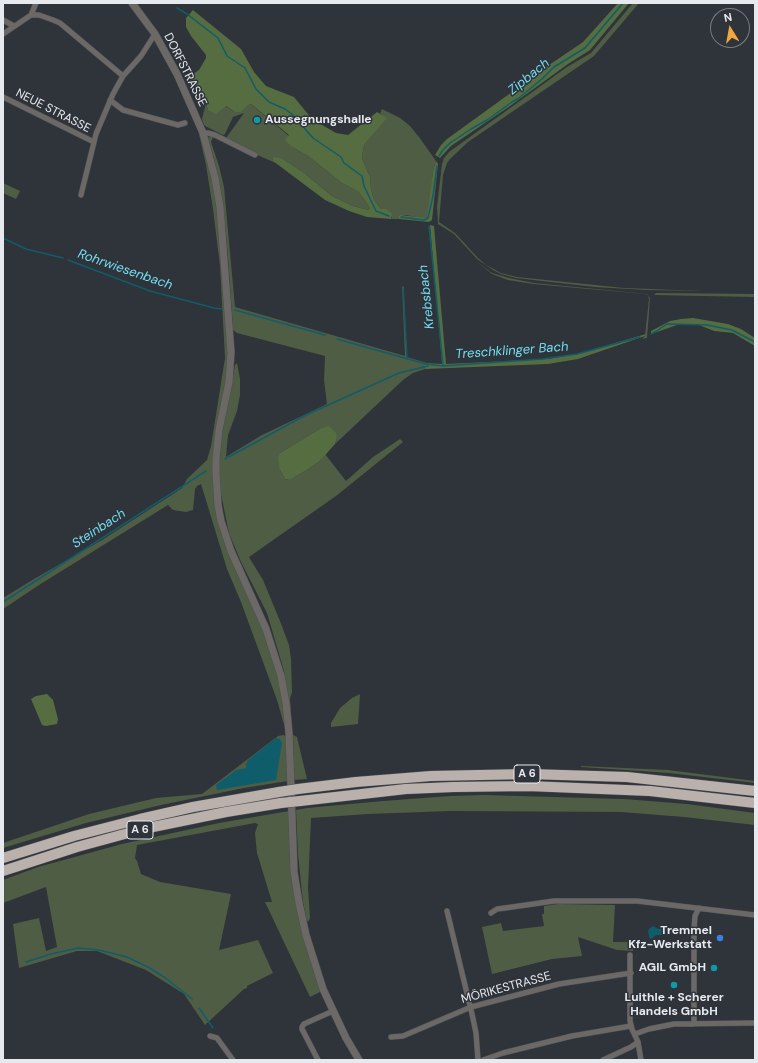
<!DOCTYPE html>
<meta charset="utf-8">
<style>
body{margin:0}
#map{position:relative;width:758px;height:1063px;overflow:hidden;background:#2f333a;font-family:"DM Sans",sans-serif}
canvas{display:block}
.frame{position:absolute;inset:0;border:4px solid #e6e9ed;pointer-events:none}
.north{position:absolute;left:710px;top:8px;width:40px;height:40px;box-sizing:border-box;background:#2f333a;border:1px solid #787c82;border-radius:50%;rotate:349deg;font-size:11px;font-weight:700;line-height:16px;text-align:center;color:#e6e9ed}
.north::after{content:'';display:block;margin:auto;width:14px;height:18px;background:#efa73e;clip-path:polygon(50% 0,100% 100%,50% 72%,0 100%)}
</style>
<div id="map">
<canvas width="758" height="1063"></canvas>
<div class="frame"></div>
<div class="north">N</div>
</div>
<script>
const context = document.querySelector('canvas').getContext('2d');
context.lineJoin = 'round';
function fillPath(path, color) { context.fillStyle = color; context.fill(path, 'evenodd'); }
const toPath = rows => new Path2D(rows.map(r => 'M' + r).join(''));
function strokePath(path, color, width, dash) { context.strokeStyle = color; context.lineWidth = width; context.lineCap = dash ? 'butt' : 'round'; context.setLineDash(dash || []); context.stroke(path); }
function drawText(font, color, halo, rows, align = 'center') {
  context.font = font + ' "DM Sans",sans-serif'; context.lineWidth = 3; context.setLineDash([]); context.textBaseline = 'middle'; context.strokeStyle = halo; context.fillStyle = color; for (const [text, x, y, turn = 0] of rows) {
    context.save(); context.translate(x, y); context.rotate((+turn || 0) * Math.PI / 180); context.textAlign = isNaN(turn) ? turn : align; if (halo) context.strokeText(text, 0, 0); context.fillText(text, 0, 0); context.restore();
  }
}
const green = toPath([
 [633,3,639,3,594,56,468,142,450,159,447,163,443,175,439,222,455,233,478,258,486,265,501,273,517,277,624,288,704,291,646,290,595,287,516,278,501,274,493,270,477,259,454,234,438,224,437,207,442,164,444,158,449,152,567,67,591,53],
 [206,103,208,110,225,106,235,112,241,112,249,103,252,105,289,136,292,147,308,156,342,183,359,192,370,208,368,210,353,206,332,196,303,172,283,159,273,161,278,164,255,154,226,138,244,113,233,117,225,134,223,135,207,127,204,125,202,119],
 [382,109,400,118,410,126,419,137,436,161,433,171,429,214,427,218,421,218,406,215,398,217,399,219,391,219,392,217,381,209,374,200,371,189,370,177,362,158,364,145,386,118,380,114],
 [200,130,213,174,220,216,229,371,217,437,220,516,259,615,281,686,286,727,285,728,277,700,241,602,227,569,201,484,197,486,195,489,193,510,186,512,173,510,168,505,39,585,3,609,3,598,34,579,102,540,167,498,182,488,187,479,207,460,211,446,225,358,220,266,213,209,206,165,199,134],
 [211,136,213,137,211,142,219,166,224,187,235,307,405,356,402,286,404,287,404,291,407,357,427,363,424,365,425,369,413,373,403,380,335,444,337,438,329,427,321,428,280,453,280,470,285,479,290,480,305,471,320,461,325,454,346,481,373,457,400,439,403,442,336,496,249,557,263,580,280,621,289,645,291,659,292,692,290,699,292,726,291,726,284,671,267,613,241,562,229,533,221,494,219,476,221,440,235,365,237,363,240,379,240,395,237,411,228,435,226,457,262,435,327,404,324,380,325,356,237,333,233,330,228,257,222,196,215,163,208,138],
 [3,183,20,191,16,199,3,193],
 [476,261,492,273,509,278,534,283,647,294,650,298,647,338,642,339,645,336,649,299,648,295,645,294,533,284,508,280,492,274],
 [656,293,755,294,755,297,654,295],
 [360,694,358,724,331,727,331,723,340,708,352,698],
 [284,735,286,737,288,781,244,788,161,805,86,823,3,848,3,843,89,814,156,798,202,794,278,736],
 [293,735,297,737,307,779,294,780],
 [581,766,668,770,755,781,755,783,669,773,581,767],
 [484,795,624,799,687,804,755,813,755,825,684,817,621,812,450,811,368,814,311,818,308,888,310,918,308,922,306,919,303,902,298,854,296,810,307,808,383,801,450,796],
 [289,811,290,860,322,991,310,997,265,902,272,902,257,853,255,833,258,824,255,823,137,845,135,858,137,861,141,874,160,882,231,894,219,950,258,940,273,973,247,986,247,988,244,989,205,1025,184,994,146,970,97,951,77,951,19,968,13,924,39,918,46,951,57,947,46,887,3,903,3,880,38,867,122,844,219,823],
 [558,904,615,905,613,942,632,942,633,951,617,950,578,937,582,956,552,959,492,974,482,927,501,923,503,931,544,926,542,914,544,914,544,906]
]);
const forest = toPath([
 [618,3,629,3,590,50,568,64,510,106,451,146,440,158,435,155,441,145,447,139,552,63,583,42],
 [193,10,241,49,254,72,266,86,294,97,312,119,336,133,348,135,377,112,387,118,364,145,362,158,370,177,371,189,374,200,381,209,386,209,392,214,391,219,367,217,349,211,325,200,273,161,273,158,275,157,283,159,303,172,332,196,353,206,368,210,370,208,359,192,342,183,308,156,292,147,285,140,289,135,251,104,249,104,241,112,235,112,226,106,216,114,208,110,206,103,192,89,189,77,199,70,206,58,206,55,191,36,186,27,186,18],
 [436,161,438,164,432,220,429,222,399,219,398,217,400,215,427,218,433,171],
 [430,225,434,226,446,364,548,359,577,354,646,334,645,336,578,359,548,364,425,369,424,365,427,363,442,364],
 [693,318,728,324,741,329,755,338,755,346,733,333,714,331,699,325,692,324,680,324,651,334,651,331,670,321,681,319],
 [329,426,336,433,337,438,335,444,320,461,305,471,290,480,285,479,280,470,278,458,280,453,321,428],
 [47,694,53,700,58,719,57,724,46,726,42,725,31,699,36,696]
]);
const water = toPath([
 [276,738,280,739,282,743,276,780,217,790,216,785,236,770,246,768,246,764,248,760],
 [653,926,658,929,663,927,665,929,664,935,656,935,651,939,649,937,648,931,649,929]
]);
const stream = toPath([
 [177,8,187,14,218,38,227,56,245,68,256,89,269,102,285,109,293,115,313,138,341,157,344,163,362,176,364,186,376,211,389,216],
 [439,156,442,151,450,143,471,129,487,120,512,102,519,98,542,79,554,67,585,48,623,3],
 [401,217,424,220,428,218,433,196,437,166],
 [429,226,443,365],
 [3,238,26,249,63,258],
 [68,260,150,291,214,308,222,309],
 [403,288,407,358],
 [235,310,325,335],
 [651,334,655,332,667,324,707,325,732,330,755,342],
 [337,339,426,364,443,366,542,359,577,354,640,337],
 [225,459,304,416,399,373,428,366],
 [3,602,206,471],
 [26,962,51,954,78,948,99,950,127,957,148,967,164,977,192,999],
 [199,1008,213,1028]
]);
const minor = toPath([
 [31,15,36,3],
 [3,20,14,26],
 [3,34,31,15,39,15,53,20,60,23,123,76],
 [3,97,94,142],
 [110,100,123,110,178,125,185,123],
 [203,133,208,133,215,135,255,155],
 [81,195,96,134,113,94,123,76,141,56,155,34],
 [447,911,472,1014,476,1033,478,1060],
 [491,913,497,909,505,908,554,901,637,901,755,915],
 [630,955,630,1021,632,1029,638,1042,641,1060],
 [694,1024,694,929,695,916,699,908],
 [635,1034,649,1029,674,1024,755,1023],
 [210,1036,217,1038,233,1060],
 [391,1037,403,1036,471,1007,559,984,631,973],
 [318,1060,302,1029,302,1027,304,1024,333,1011],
 [483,1060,503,1053,572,1036,631,1026],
 [603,1060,631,1047,638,1042]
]);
const tertiary = toPath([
 [132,3,155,34,177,74,203,133,215,178,220,207,231,352,229,382,219,430,216,459,216,473,218,505,221,521,231,551,266,629,281,676,286,703,289,733,294,872,299,903,306,935,323,989,346,1038,359,1060]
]);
const motorway = toPath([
 [298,789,356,782,431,776,529,774,627,777,755,791],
 [300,801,406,789,454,787,528,786,650,791,755,803],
 [3,858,74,836,140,819,193,807,279,792],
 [3,871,77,847,143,829,226,812,281,803]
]);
const motorwayBridge = toPath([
 [279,792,298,789],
 [281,803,300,801]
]);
const markers = [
 [257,120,4,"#0f9aa8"],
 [720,938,4,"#3f7fe0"],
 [714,968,4,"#0f9aa8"],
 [674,985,4,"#0f9aa8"]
];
const shields = [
 [527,774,26],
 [140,830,26]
];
const shieldNames = [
 ["A 6",527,774],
 ["A 6",140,830]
];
const streetNames = [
 ["DORFSTRASSE",185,70,63],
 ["NEUE STRASSE",53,111,27],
 ["MÖRIKESTRASSE",506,988,-15]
];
const poiNames = [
 ["Aussegnungshalle",265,120,"left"],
 ["Tremmel",712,931],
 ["Kfz-Werkstatt",712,945],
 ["AGIL GmbH",706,968],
 ["Luithle + Scherer",674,998,"center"],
 ["Handels GmbH",674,1012,"center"]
];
const waterNames = [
 ["Zipbach",529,77,-39],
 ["Rohrwiesenbach",125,270,19],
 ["Krebsbach",427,297,-96],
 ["Treschklinger Bach",512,351,-4],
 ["Steinbach",99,529,-33]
];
fillPath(green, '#4f5d44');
fillPath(forest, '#556d41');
fillPath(water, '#0f5d6a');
strokePath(stream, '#0f5d6a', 1.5);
strokePath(minor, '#4c5057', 6);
strokePath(tertiary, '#4c5057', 8);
strokePath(motorway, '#4c5057', 11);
strokePath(minor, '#6c6866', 5);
strokePath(tertiary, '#6c6866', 7);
strokePath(motorway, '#bbb1ac', 10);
strokePath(motorwayBridge, '#4c5057', 11, []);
strokePath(motorwayBridge, '#bbb1ac', 10);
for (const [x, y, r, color] of markers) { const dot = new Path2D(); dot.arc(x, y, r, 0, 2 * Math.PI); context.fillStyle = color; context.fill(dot); strokePath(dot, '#2f333a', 1.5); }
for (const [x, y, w] of shields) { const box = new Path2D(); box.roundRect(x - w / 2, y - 9, w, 18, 3); context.fillStyle = '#2f333a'; context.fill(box); strokePath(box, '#e6e9ed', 1); }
drawText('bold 11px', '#e6e9ed', null, shieldNames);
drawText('12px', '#e6e9ed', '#2f333a', streetNames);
drawText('bold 12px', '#e6e9ed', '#2f333a', poiNames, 'right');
drawText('italic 13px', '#73def2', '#2f333a', waterNames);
</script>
